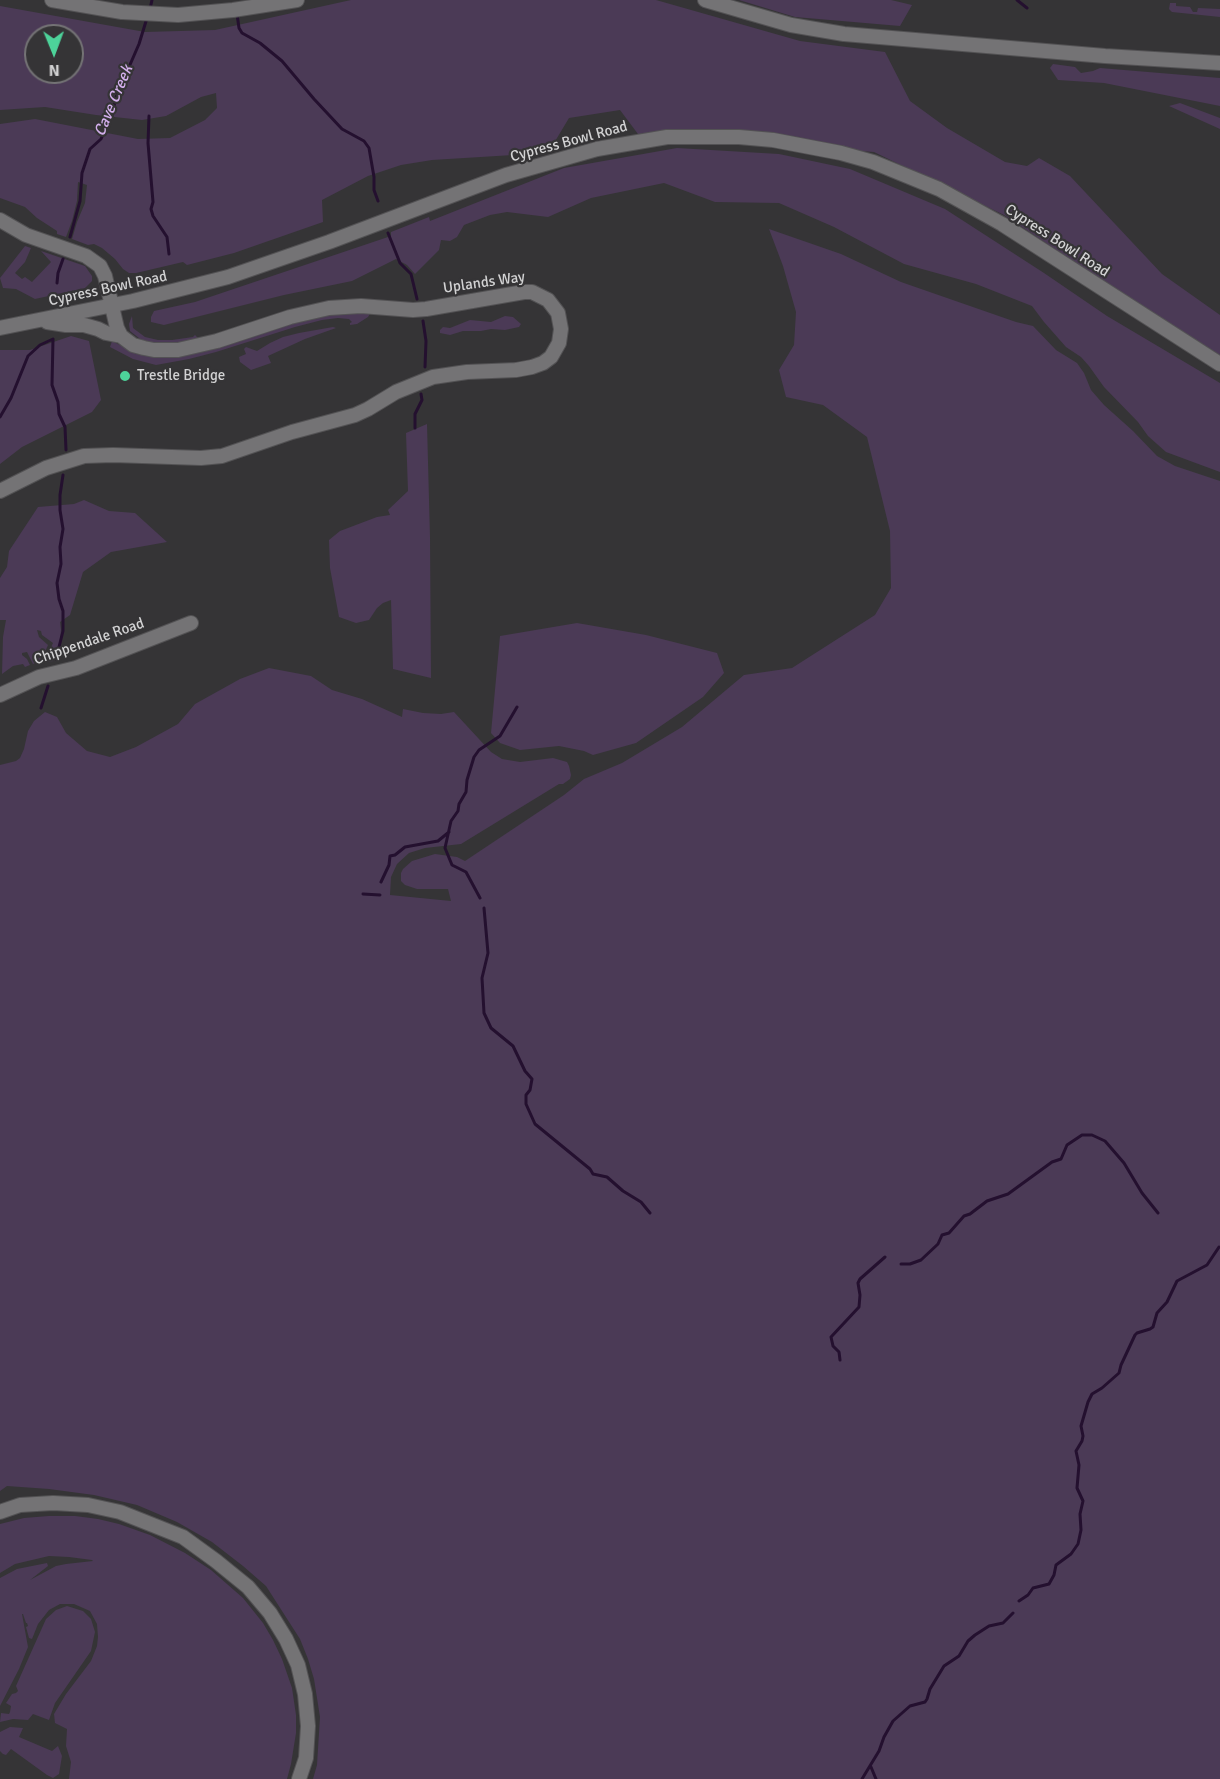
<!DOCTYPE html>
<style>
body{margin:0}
#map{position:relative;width:1220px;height:1779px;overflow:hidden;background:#353436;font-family:Signika,sans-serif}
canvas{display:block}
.north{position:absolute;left:24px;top:24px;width:60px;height:60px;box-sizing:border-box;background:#353436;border:2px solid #747375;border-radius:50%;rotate:179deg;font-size:16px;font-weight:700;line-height:24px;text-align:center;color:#d2d2d3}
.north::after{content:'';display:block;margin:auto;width:21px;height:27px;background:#4dd39a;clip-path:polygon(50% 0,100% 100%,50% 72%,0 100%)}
</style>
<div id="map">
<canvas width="1220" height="1779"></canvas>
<div class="north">N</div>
</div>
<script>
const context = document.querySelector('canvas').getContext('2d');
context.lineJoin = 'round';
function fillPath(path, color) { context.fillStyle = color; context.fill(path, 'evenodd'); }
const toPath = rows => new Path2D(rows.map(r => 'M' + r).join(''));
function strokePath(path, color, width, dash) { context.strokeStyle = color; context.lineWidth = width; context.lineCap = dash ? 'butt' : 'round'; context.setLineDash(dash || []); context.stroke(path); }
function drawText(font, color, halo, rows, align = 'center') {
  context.font = font + ' Signika,sans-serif'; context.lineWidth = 4.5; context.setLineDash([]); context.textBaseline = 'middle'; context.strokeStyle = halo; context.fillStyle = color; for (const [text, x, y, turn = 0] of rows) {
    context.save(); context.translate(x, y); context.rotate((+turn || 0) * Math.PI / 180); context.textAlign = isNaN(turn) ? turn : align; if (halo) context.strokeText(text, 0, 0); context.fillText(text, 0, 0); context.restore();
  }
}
const green = toPath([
 [351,0,656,0,800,41,885,52,910,101,947,128,1005,162,1027,166,1039,158,1070,176,1162,274,1220,315,1220,355,1136,303,1004,215,874,152,638,134,620,110,569,118,551,148,513,155,432,160,401,165,368,176,322,200,323,222,234,253,187,265,183,262,136,273,129,273,123,269,115,259,102,248,94,244,88,245,72,239,77,222,85,203,87,185,78,182,77,201,72,221,66,237,57,234,57,231,37,218,25,207,0,198,0,124,35,119,138,139,170,138,205,120,217,108,216,93,201,97,166,116,142,120,96,115,45,107,0,110,0,6,145,32,215,30],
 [36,36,72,36,72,72,36,72],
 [739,0,891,0,912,5,900,26,795,17],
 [1170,3,1176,3,1176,6,1190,7,1193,12,1197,12,1198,8,1220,9,1220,17,1172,12,1169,9],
 [1053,64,1075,67,1081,73,1093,71,1100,68,1220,78,1220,106,1104,83,1058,80,1050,68],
 [1180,103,1220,118,1220,129,1169,106],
 [677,148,779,154,850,169,945,209,1044,273,1107,316,1220,383,1220,472,1166,452,1148,436,1138,422,1104,387,1089,366,1081,357,1066,347,1044,322,1032,306,976,284,904,264,834,227,779,203,715,202,664,183,591,198,548,217,507,212,490,215,464,225,457,237,450,241,441,240,439,250,415,274,407,265,396,259,352,281,284,295,164,325,151,322,151,317,154,311,195,302,391,236,391,232,429,217,430,221,564,168],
 [769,229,841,254,901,282,1016,322,1033,326,1056,350,1077,363,1084,373,1091,390,1104,405,1133,431,1157,456,1175,466,1220,481,1220,1779,313,1779,317,1765,320,1717,314,1679,308,1659,300,1639,266,1586,243,1566,212,1542,177,1522,137,1505,94,1495,49,1489,7,1486,0,1491,0,765,16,761,20,758,24,749,28,731,34,721,45,712,57,717,66,733,87,751,110,757,136,747,178,724,195,704,240,679,269,668,311,676,332,690,362,699,402,717,403,709,423,713,441,714,454,712,491,752,502,759,520,762,553,758,567,762,569,766,571,775,570,779,563,784,559,784,461,844,425,848,409,853,397,864,391,877,390,895,451,901,448,889,417,889,405,885,401,881,401,873,403,869,412,861,435,854,457,857,465,861,564,795,584,779,622,763,682,727,744,675,792,668,875,615,891,588,890,531,867,437,823,405,786,397,779,370,794,345,796,312,783,266],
 [25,246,31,248,25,262,15,273,22,279,25,277,32,282,51,262,41,251,85,266,92,276,92,281,85,288,35,299,16,289,3,288,0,278],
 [371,312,368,317,357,324,350,325,350,323,352,322,349,319,338,318,322,320,295,327,216,352,189,359,156,365,133,359,110,347,112,341,137,354,158,357,181,356,320,314],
 [132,316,133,328,145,337,158,340,172,340,193,337,195,335,200,340,185,343,160,345,144,342,130,331,129,324],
 [505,316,513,317,521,324,519,327,505,330,491,329,481,331,463,331,450,335,440,333,440,330,443,327,450,328,470,320,491,322],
 [333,327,336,328,305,339,268,356,271,363,251,370,240,362,239,357,246,354,244,349,246,347,257,351,270,343,283,337,299,333],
 [71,336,89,341,101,400,92,412,22,447,0,464,0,350,30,350],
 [427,424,430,537,431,678,393,669,391,600,383,603,377,608,369,620,356,623,339,617,330,568,329,540,340,531,377,517,390,515,388,510,408,491,406,433],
 [84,500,109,511,135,513,167,542,111,552,83,572,70,615,60,622,61,630,60,642,53,661,44,663,53,643,42,635,41,631,37,630,39,637,48,645,41,661,33,664,27,652,22,653,22,655,27,659,30,665,25,667,23,664,13,666,2,674,3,637,6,620,0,620,0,578,7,567,9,551,38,507,74,504],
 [577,623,646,635,717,653,724,673,703,697,636,743,593,755,584,751,559,746,520,750,500,743,491,733,500,636],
 [49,1516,75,1516,98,1519,119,1524,150,1535,185,1553,211,1570,243,1598,263,1623,273,1640,282,1659,292,1688,296,1715,296,1733,291,1764,287,1779,69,1779,71,1762,66,1746,67,1729,55,1723,54,1714,66,1694,91,1661,97,1646,98,1637,97,1624,90,1611,74,1604,60,1604,49,1610,38,1624,32,1639,29,1638,26,1627,28,1626,27,1623,26,1623,23,1614,22,1614,28,1647,19,1669,0,1706,0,1578,17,1569,47,1563,48,1566,30,1580,56,1566,66,1564,93,1561,92,1560,69,1557,49,1556,15,1564,0,1573,0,1524,24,1518],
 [67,1606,83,1611,91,1619,95,1632,91,1651,55,1703,49,1720,33,1714,28,1720,13,1719,0,1722,1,1713,9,1714,10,1712,11,1706,6,1703,12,1694,16,1693,18,1691,16,1686,46,1619,56,1610],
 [10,1727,23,1728,19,1737,52,1751,58,1746,62,1756,59,1774,53,1778,47,1775,11,1749,6,1755,3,1754,0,1751,0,1732]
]);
const stream = toPath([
 [1017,0,1027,8],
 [150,9,152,0],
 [237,14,239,28,242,33,260,43,282,61,314,99,342,129,364,141,369,148,374,177,374,190,378,201],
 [149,116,148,143,153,202,151,209,153,216,167,237,169,254],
 [388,233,400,263,411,274,417,299],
 [70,237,80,201,82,173,90,149,101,139,112,115,116,97,139,44,147,18],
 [57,283,58,273,63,259],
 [423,321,426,341,425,367],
 [0,417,11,398,28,356,40,345,53,339,52,385,58,402,59,414,65,427,66,450],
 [415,428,415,414,422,400,421,394],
 [56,659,63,631,63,611,59,599,57,583,61,564,60,547,63,529,60,510,60,495,63,475],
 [41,708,48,686],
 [381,882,389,865,390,856,395,855,405,847,438,841,449,832],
 [363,894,380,895],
 [480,898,466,872,452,865,445,848,451,821,458,811,459,804,466,792,467,780,474,757,479,750,500,736,517,707],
 [484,908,488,953,482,978,484,1013,491,1028,513,1046,525,1071,532,1079,530,1090,526,1095,526,1104,535,1124,590,1169,593,1174,607,1177,623,1191,641,1202,650,1213],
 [901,1264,910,1264,921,1260,938,1244,942,1235,949,1233,964,1216,970,1214,987,1201,1008,1194,1052,1162,1061,1159,1067,1145,1082,1135,1092,1135,1105,1141,1124,1163,1142,1193,1158,1213],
 [840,1360,839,1352,833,1346,831,1337,859,1307,860,1295,858,1283,860,1279,885,1257],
 [1019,1601,1028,1595,1033,1588,1049,1584,1054,1575,1056,1565,1071,1554,1078,1544,1081,1530,1080,1514,1083,1501,1077,1488,1079,1465,1076,1451,1082,1441,1083,1436,1081,1426,1088,1402,1092,1394,1102,1388,1119,1373,1121,1365,1135,1335,1137,1333,1150,1329,1153,1327,1157,1313,1167,1302,1177,1281,1207,1265,1219,1247],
 [871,1767,876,1779],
 [862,1779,879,1751,884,1737,893,1721,910,1706,925,1702,927,1699,930,1689,944,1666,959,1656,968,1641,975,1635,989,1626,1003,1623,1013,1613]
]);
const minor = toPath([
 [52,0,122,12,178,15,233,10,297,0],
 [705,0,791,25,844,34,1105,56,1220,63],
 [0,220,26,235,86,256,100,266,105,276,117,328,121,336,133,345,144,348,154,350,178,350,217,341,290,317,329,308,361,306,413,310,426,309,524,292,532,292,548,300,558,313,561,329,559,343,551,357,543,363,532,367,516,370,467,372,433,377,396,392,368,409,355,415,292,432,222,456,201,458,113,455,84,456,46,468,0,491],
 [47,322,66,325,84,325,98,329,106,333,121,336],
 [0,328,133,301,228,277,329,242,506,175,597,149,667,137,739,137,773,140,841,153,873,162,939,189,1002,224,1220,364],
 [0,695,39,677,76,668,191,623],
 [0,1512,20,1505,53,1503,88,1505,120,1512,183,1537,216,1561,248,1587,270,1613,286,1639,298,1665,305,1694,308,1726,306,1758,299,1779]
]);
const markers = [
 [125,376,6,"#4dd39a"]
];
const streetNames = [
 ["Cypress Bowl Road",569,142,-15],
 ["Cypress Bowl Road",1057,241,33],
 ["Uplands Way",484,283,-8],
 ["Cypress Bowl Road",108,289,-12],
 ["Chippendale Road",89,642,-19]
];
const poiNames = [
 ["Trestle Bridge",137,376]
];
const waterNames = [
 ["Cave Creek",114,101,-67]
];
fillPath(green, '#4b3a56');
strokePath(stream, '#24102f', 3);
strokePath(minor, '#535254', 16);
strokePath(minor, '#747375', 14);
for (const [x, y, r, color] of markers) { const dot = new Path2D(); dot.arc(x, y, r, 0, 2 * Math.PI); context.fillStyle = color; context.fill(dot); strokePath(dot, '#353436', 2); }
drawText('15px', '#d2d2d3', '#353436', streetNames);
drawText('15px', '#d2d2d3', '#353436', poiNames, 'left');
drawText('italic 16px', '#d3afec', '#353436', waterNames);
</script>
